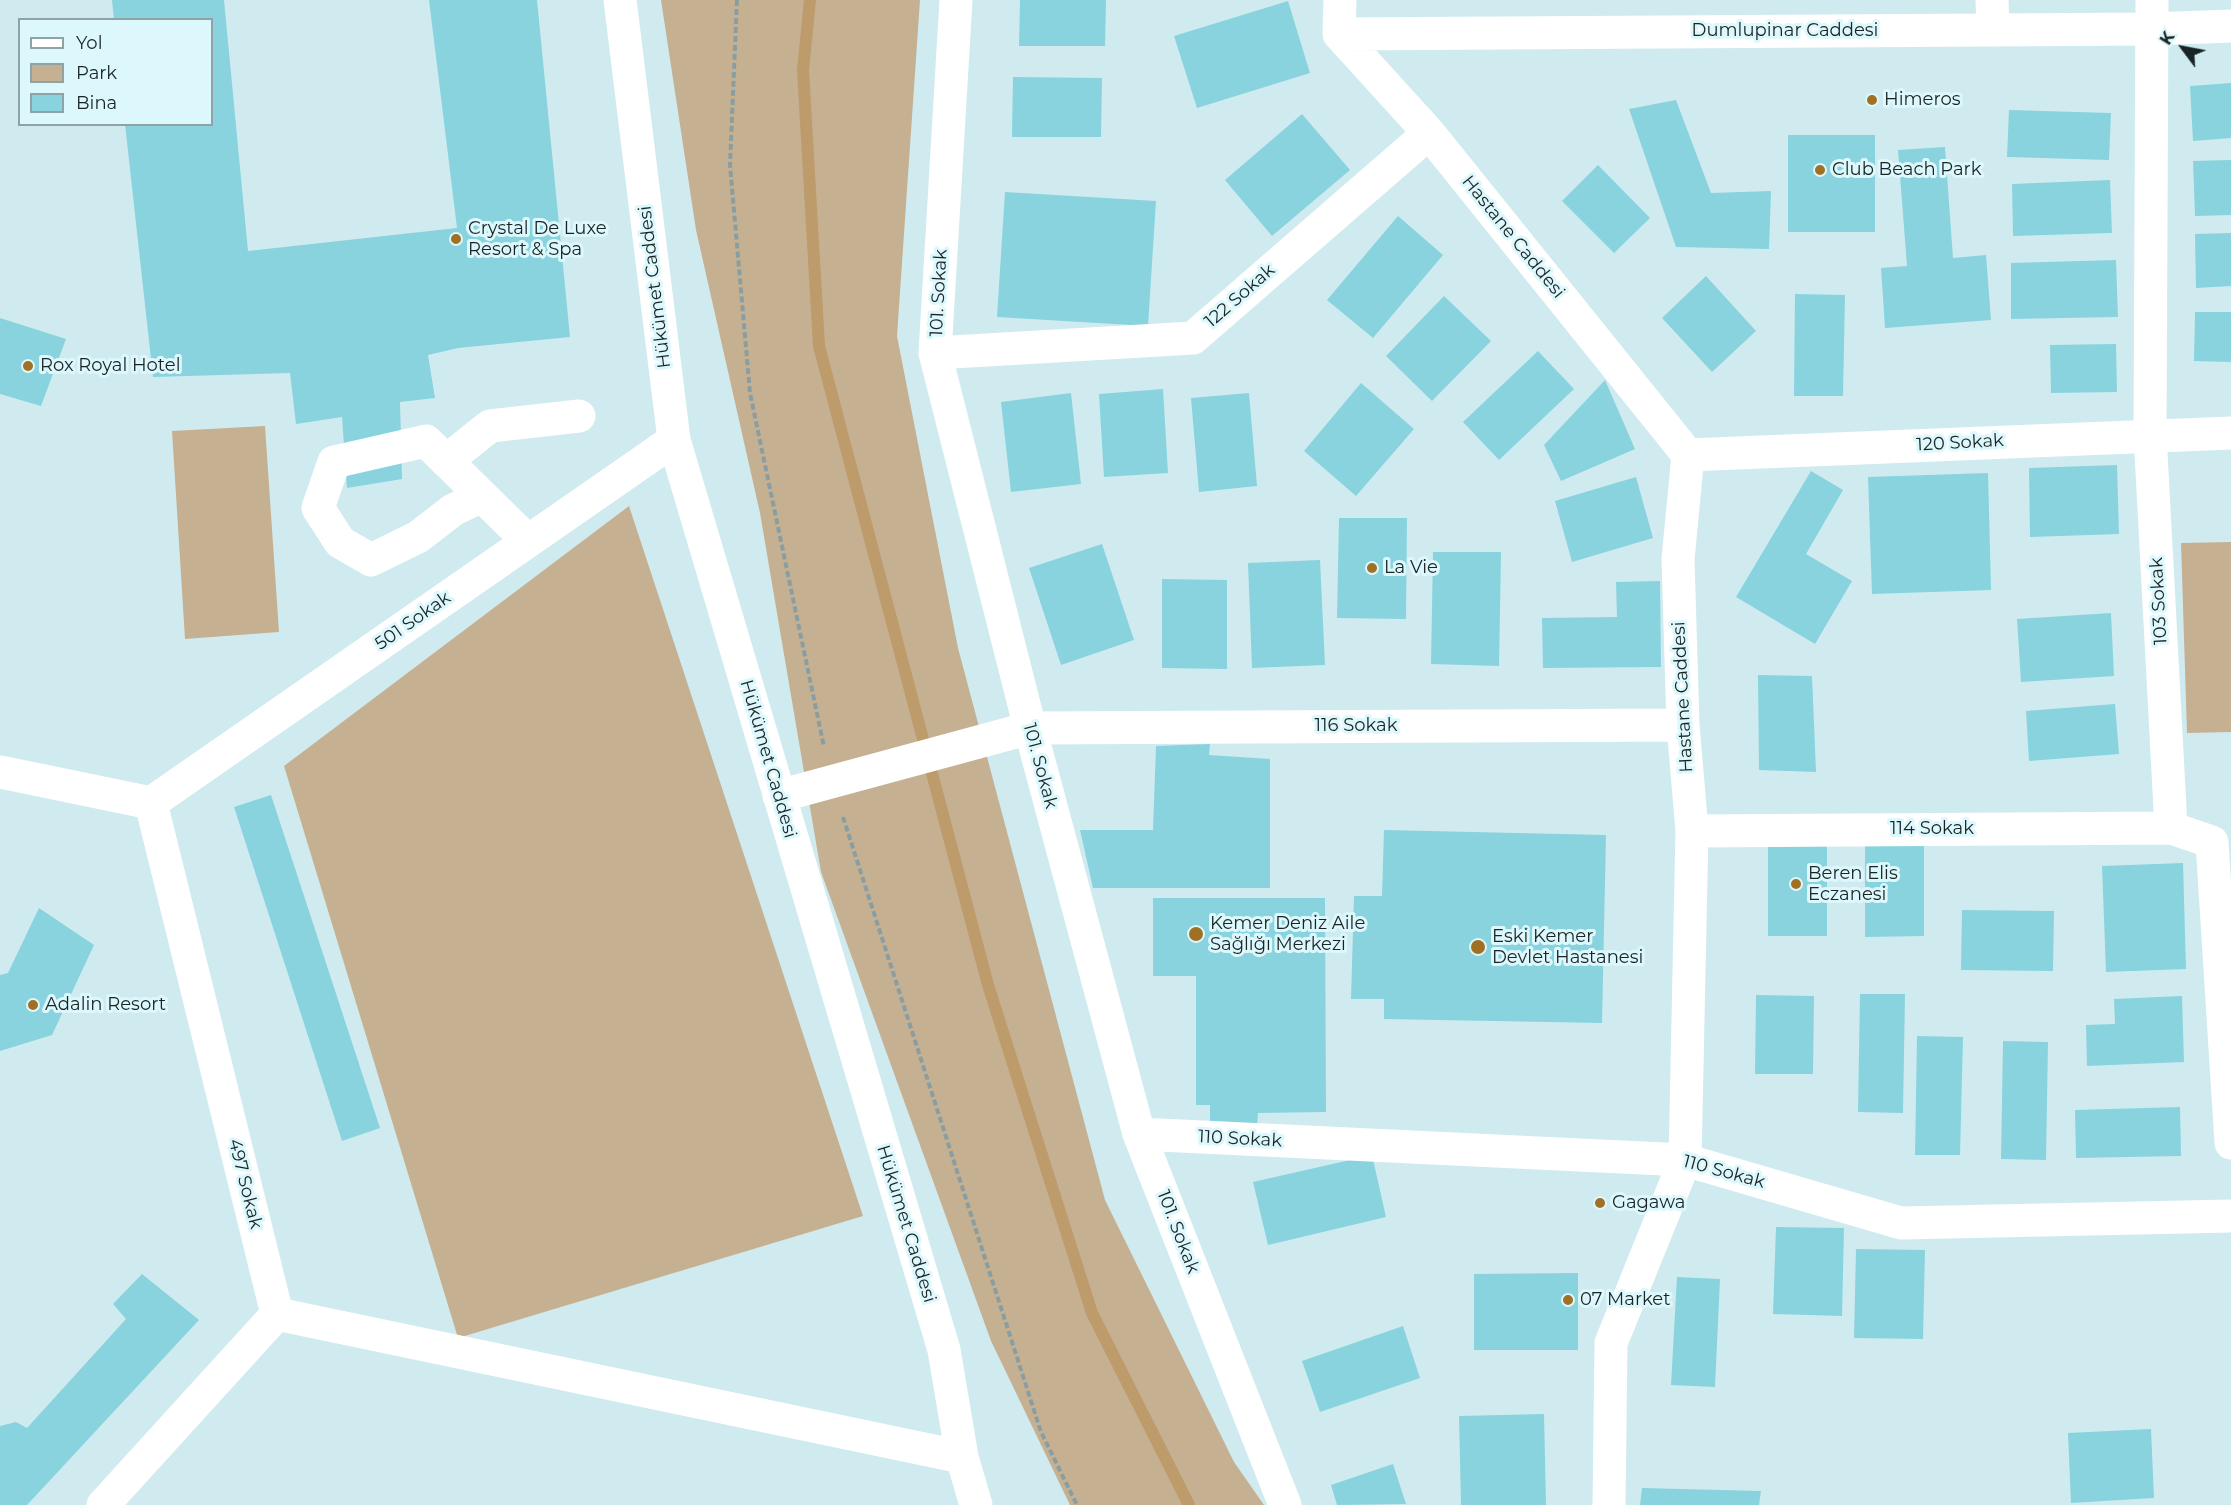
<!DOCTYPE html>
<meta charset="utf-8">
<style>
body{margin:0}
#map{position:relative;width:2231px;height:1505px;overflow:hidden;background:#d0ebef;font-family:Montserrat,sans-serif}
canvas{display:block}
.legend{position:absolute;left:18px;top:18px;width:195px;height:108px;box-sizing:border-box;background:#ddf8fc;border:2px solid #8fa3a6;margin:0;padding:8px 10px;list-style:none;font-size:18px;color:#1a2425}
.legend li{display:flex;align-items:center;gap:12px;height:30px}
.legend b{width:30px;border:2px solid #8fa3a6}
.north{position:absolute;left:2153px;top:18px;width:60px;height:60px;-webkit-text-stroke:4px #ddf8fc;paint-order:stroke;rotate:302deg;font-size:16px;font-weight:700;line-height:24px;text-align:center;color:#1a2425}
.north::after{content:'';display:block;margin:auto;width:21px;height:27px;background:#1a2425;clip-path:polygon(50% 0,100% 100%,50% 72%,0 100%)}
</style>
<div id="map">
<canvas width="2231" height="1505"></canvas>
<ul class="legend">
<li><b style="height:8px;background:#fff"></b>Yol</li>
<li><b style="height:16px;background:#c6b092"></b>Park</li>
<li><b style="height:16px;background:#88d3de"></b>Bina</li>
</ul>
<div class="north">K</div>
</div>
<script>
const context = document.querySelector('canvas').getContext('2d');
context.lineJoin = 'round';
function fillPath(path, color) { context.fillStyle = color; context.fill(path, 'evenodd'); }
const toPath = rows => new Path2D(rows.map(r => 'M' + r).join(''));
function strokePath(path, color, width, dash) { context.strokeStyle = color; context.lineWidth = width; context.lineCap = dash ? 'butt' : 'round'; context.setLineDash(dash || []); context.stroke(path); }
function drawText(font, color, halo, rows, align = 'center') {
  context.font = font + ' Montserrat,sans-serif'; context.lineWidth = 6; context.setLineDash([]); context.textBaseline = 'middle'; context.strokeStyle = halo; context.fillStyle = color; for (const [text, x, y, turn = 0] of rows) {
    context.save(); context.translate(x, y); context.rotate((+turn || 0) * Math.PI / 180); context.textAlign = isNaN(turn) ? turn : align; if (halo) context.strokeText(text, 0, 0); context.fillText(text, 0, 0); context.restore();
  }
}
const green = toPath([
 [661,0,920,0,897,336,958,648,1105,1200,1234,1462,1264,1505,1070,1505,991,1341,821,872,760,513,696,230],
 [265,426,279,632,185,639,172,431],
 [629,506,863,1216,458,1338,284,766],
 [2231,542,2231,732,2187,733,2181,543]
]);
const stream = toPath([
 [810,0,803,70,819,346,988,985,1092,1313,1189,1505]
]);
const building = toPath([
 [112,0,224,0,248,251,457,228,429,0,537,0,570,337,458,348,428,355,435,398,400,402,402,479,347,488,342,417,296,424,290,373,153,377,125,124,212,124,212,20,114,20],
 [1020,0,1106,0,1105,46,1019,46],
 [1288,1,1310,73,1197,108,1174,36],
 [1013,77,1102,78,1101,137,1012,137],
 [2231,83,2231,138,2193,141,2190,86],
 [1676,100,1711,193,1771,191,1769,249,1676,247,1629,109],
 [2009,110,2111,113,2109,160,2007,157],
 [1302,114,1350,170,1272,236,1225,180],
 [1788,135,1875,135,1875,232,1788,232],
 [1945,147,1953,258,1986,255,1991,320,1885,328,1881,268,1907,266,1898,150],
 [2231,160,2231,215,2195,216,2193,161],
 [1598,165,1650,218,1614,253,1562,201],
 [2110,180,2112,233,2013,236,2012,184],
 [1005,192,1156,201,1148,326,997,317],
 [1398,216,1443,255,1373,338,1327,300],
 [2231,233,2231,286,2196,288,2195,234],
 [2116,260,2118,317,2011,319,2011,263],
 [1706,276,1756,331,1712,372,1662,318],
 [1795,294,1845,295,1843,396,1794,396],
 [1444,296,1491,341,1432,401,1386,356],
 [2195,312,2231,312,2231,362,2194,361],
 [0,318,66,339,41,406,0,394],
 [2116,344,2117,392,2051,393,2050,345],
 [1538,351,1574,389,1499,460,1463,422],
 [1605,380,1635,449,1561,481,1544,445],
 [1361,383,1414,429,1356,496,1304,451],
 [1163,389,1168,473,1104,477,1099,394],
 [1071,393,1081,484,1011,492,1001,402],
 [1249,393,1257,486,1199,492,1191,398],
 [2117,465,2119,534,2030,537,2029,468],
 [1811,471,1843,490,1806,554,1852,581,1815,644,1736,597],
 [1988,473,1991,590,1872,594,1868,477],
 [1636,477,1653,538,1572,562,1555,501],
 [1339,518,1407,518,1406,619,1337,618],
 [1102,544,1134,640,1061,665,1029,568],
 [1433,552,1501,552,1499,666,1431,664],
 [1320,560,1325,665,1252,668,1248,563],
 [1162,579,1227,580,1227,669,1162,668],
 [1660,581,1661,667,1543,668,1542,618,1617,617,1616,582],
 [2111,613,2114,676,2021,682,2017,619],
 [1758,675,1812,676,1816,772,1759,770],
 [2115,704,2119,754,2029,761,2026,711],
 [1210,744,1209,755,1270,759,1270,888,1093,888,1080,830,1153,830,1156,746],
 [271,795,380,1128,342,1141,234,807],
 [1384,830,1606,835,1602,1023,1384,1019,1384,999,1351,999,1354,896,1382,896],
 [1768,839,1827,839,1827,936,1768,936],
 [1865,840,1924,840,1924,936,1865,937],
 [2183,863,2186,969,2106,972,2102,866],
 [1153,898,1325,898,1326,1112,1258,1113,1257,1127,1210,1127,1210,1105,1196,1105,1196,976,1153,976],
 [39,908,94,945,52,1035,0,1051,0,975,8,973],
 [1962,910,2054,911,2053,971,1961,970],
 [1860,994,1905,994,1903,1113,1858,1112],
 [1756,995,1814,996,1813,1074,1755,1074],
 [2182,996,2184,1062,2087,1066,2086,1025,2115,1024,2114,999],
 [1917,1036,1963,1037,1960,1155,1915,1155],
 [2003,1041,2048,1042,2046,1160,2001,1159],
 [2180,1107,2181,1156,2076,1158,2075,1110],
 [1372,1155,1386,1217,1268,1245,1253,1182],
 [1776,1227,1844,1228,1842,1316,1773,1314],
 [1856,1249,1925,1250,1923,1339,1854,1338],
 [1578,1273,1578,1350,1474,1350,1474,1274],
 [142,1274,199,1320,27,1505,0,1505,0,1426,16,1422,27,1428,126,1319,113,1304],
 [1677,1277,1720,1279,1715,1387,1671,1385],
 [1403,1326,1420,1378,1320,1412,1302,1361],
 [1544,1414,1546,1505,1461,1505,1459,1416],
 [2151,1429,2154,1498,2071,1503,2068,1433],
 [1393,1464,1406,1504,1337,1505,1331,1485],
 [1642,1488,1761,1491,1759,1505,1640,1505]
]);
const path = toPath([
 [737,0,730,165,750,393,824,747],
 [843,817,1041,1432,1077,1505]
]);
const minor = toPath([
 [620,0,674,440,944,1350,962,1457,976,1505],
 [956,0,935,353,1030,728,1139,1134,1285,1505],
 [1340,0,1339,34,1429,133,1688,455,1678,559,1683,725,1692,831,1685,1160,1611,1343,1609,1505],
 [1992,0,1993,30],
 [2152,0,2150,434,2171,828,2212,842,2231,1143],
 [1339,34,2151,29,2231,26],
 [935,353,1193,338,1429,133],
 [1688,455,2231,433],
 [446,461,490,426,579,416],
 [482,496,453,510,418,537,371,560,340,542,318,508,334,462,426,441,528,541],
 [0,772,151,803],
 [779,796,1030,728,1683,725],
 [151,803,674,440],
 [1692,831,2171,828],
 [1139,1134,1685,1160,1901,1223,2231,1216],
 [277,1314,962,1457],
 [103,1505,277,1314,151,803]
]);
const markers = [
 [1872,100,6,"#a07124"],
 [1820,170,6,"#a07124"],
 [456,239,6,"#a07124"],
 [28,366,6,"#a07124"],
 [1372,568,6,"#a07124"],
 [1796,884,6,"#a07124"],
 [1196,934,8,"#a07124"],
 [1478,947,8,"#a07124"],
 [33,1005,6,"#a07124"],
 [1600,1203,6,"#a07124"],
 [1568,1300,6,"#a07124"]
];
const streetNames = [
 ["Dumlupinar Caddesi",1785,31],
 ["Hastane Caddesi",1513,237,51],
 ["Hükümet Caddesi",655,287,-97],
 ["101. Sokak",939,293,-87],
 ["122 Sokak",1240,296,-41],
 ["120 Sokak",1960,443,-3],
 ["103 Sokak",2159,601,-93],
 ["501 Sokak",413,621,-35],
 ["Hastane Caddesi",1683,697,-93],
 ["116 Sokak",1356,726],
 ["Hükümet Caddesi",768,759,74],
 ["101. Sokak",1040,766,75],
 ["114 Sokak",1932,829],
 ["110 Sokak",1240,1139,3],
 ["110 Sokak",1724,1172,15],
 ["497 Sokak",245,1184,76],
 ["Hükümet Caddesi",906,1224,73],
 ["101. Sokak",1178,1232,69]
];
const poiNames = [
 ["Himeros",1884,100],
 ["Club Beach Park",1832,170],
 ["Crystal De Luxe",468,229],
 ["Resort & Spa",468,250],
 ["Rox Royal Hotel",40,366],
 ["La Vie",1384,568],
 ["Beren Elis",1808,874],
 ["Eczanesi",1808,895],
 ["Kemer Deniz Aile",1210,924],
 ["Sağlığı Merkezi",1210,945],
 ["Eski Kemer",1492,937],
 ["Devlet Hastanesi",1492,958],
 ["Adalin Resort",45,1005],
 ["Gagawa",1612,1203],
 ["07 Market",1580,1300]
];
fillPath(green, '#c6b092');
strokePath(stream, '#bd9b6b', 12);
fillPath(building, '#88d3de');
strokePath(path, '#8a9ea1', 4, [6, 3]);
strokePath(minor, '#fff', 33);
for (const [x, y, r, color] of markers) { const dot = new Path2D(); dot.arc(x, y, r, 0, 2 * Math.PI); context.fillStyle = color; context.fill(dot); strokePath(dot, '#ddf8fc', 2); }
drawText('18px', '#1a2425', '#ddf8fc', streetNames);
drawText('18px', '#1a2425', '#ddf8fc', poiNames, 'left');
</script>
